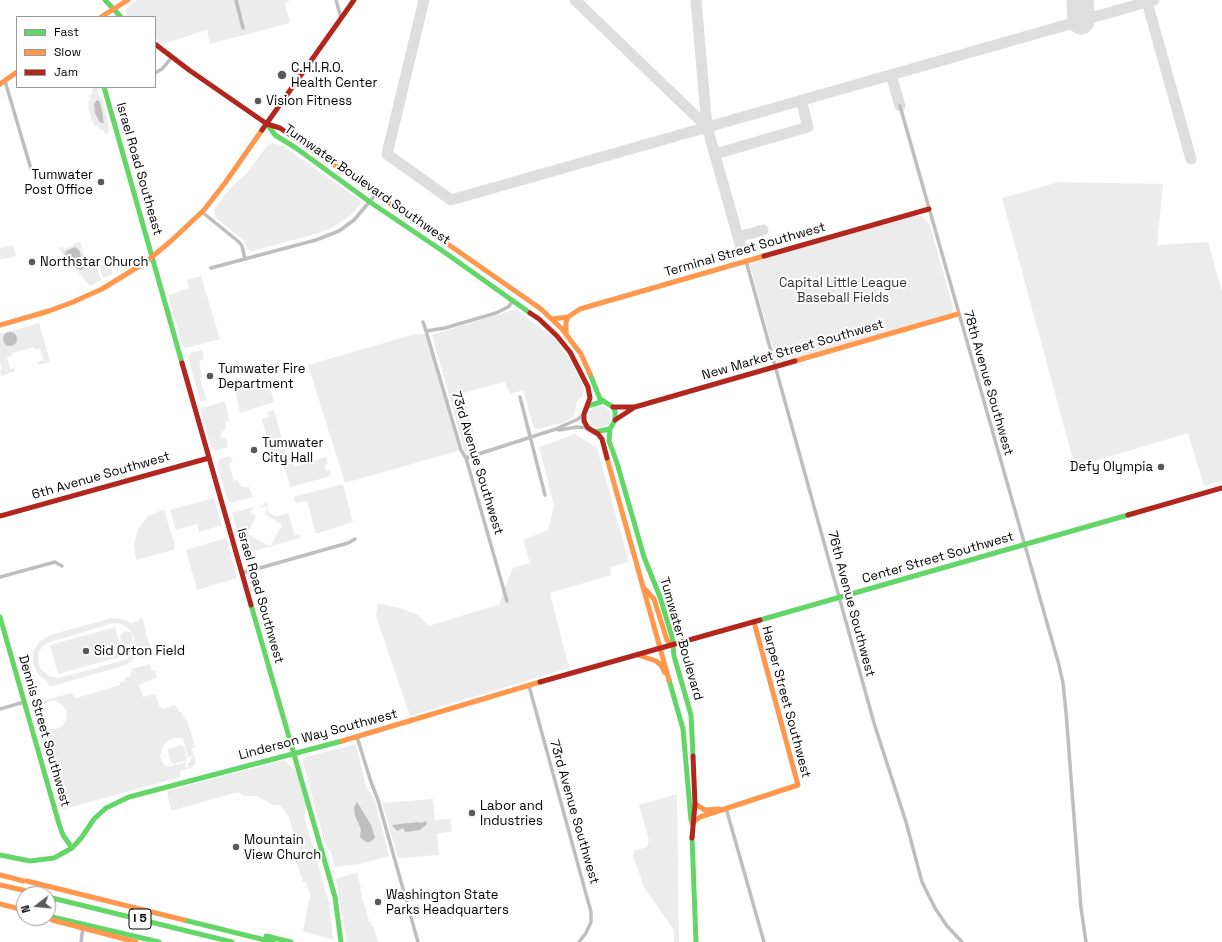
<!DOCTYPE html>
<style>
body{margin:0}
#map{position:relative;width:1222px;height:942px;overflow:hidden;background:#fff;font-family:"Space Grotesk",sans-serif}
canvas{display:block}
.legend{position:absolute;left:16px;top:16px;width:140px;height:72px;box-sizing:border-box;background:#fff;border:1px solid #999;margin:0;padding:5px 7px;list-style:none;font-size:12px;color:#000}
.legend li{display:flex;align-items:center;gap:8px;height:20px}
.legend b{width:20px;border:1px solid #999}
.north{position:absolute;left:16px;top:886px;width:40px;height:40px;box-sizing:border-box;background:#fff;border:1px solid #999;border-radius:50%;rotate:254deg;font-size:11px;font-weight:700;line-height:16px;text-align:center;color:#000}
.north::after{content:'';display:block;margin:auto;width:14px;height:18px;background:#595959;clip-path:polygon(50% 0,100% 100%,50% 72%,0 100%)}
</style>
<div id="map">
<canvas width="1222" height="942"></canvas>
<ul class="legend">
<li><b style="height:5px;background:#63d668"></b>Fast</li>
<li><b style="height:5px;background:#ff974d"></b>Slow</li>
<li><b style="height:5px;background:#b3261e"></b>Jam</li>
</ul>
<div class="north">N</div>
</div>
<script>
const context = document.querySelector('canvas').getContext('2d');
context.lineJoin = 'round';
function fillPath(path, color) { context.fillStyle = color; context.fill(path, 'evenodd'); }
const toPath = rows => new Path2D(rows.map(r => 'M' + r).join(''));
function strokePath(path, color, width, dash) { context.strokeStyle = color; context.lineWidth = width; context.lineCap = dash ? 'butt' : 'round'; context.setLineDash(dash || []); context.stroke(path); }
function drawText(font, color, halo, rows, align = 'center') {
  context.font = font + ' "Space Grotesk",sans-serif'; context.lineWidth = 4; context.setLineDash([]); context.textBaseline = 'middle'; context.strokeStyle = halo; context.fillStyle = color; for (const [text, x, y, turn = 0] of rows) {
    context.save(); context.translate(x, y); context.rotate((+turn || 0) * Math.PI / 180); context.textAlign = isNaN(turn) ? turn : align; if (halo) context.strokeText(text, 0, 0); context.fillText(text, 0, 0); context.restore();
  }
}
const green = toPath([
 [137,0,290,0,285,3,290,23,210,44,207,30,163,44,155,38,155,17,130,17,127,15,126,10,129,6],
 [97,87,99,96,102,98,108,122,109,133,105,134,103,129,100,130,98,125,94,126,88,107,89,106,88,101,91,100,90,95,93,94,92,89],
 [272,143,283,146,360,200,361,203,351,215,335,226,319,233,253,251,248,250,243,240,215,217,214,209,233,185,246,174,267,146],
 [1059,182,1163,184,1157,245,1208,242,1222,291,1222,481,1204,486,1188,433,1075,467,1002,198],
 [915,216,922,216,930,225,953,308,951,314,777,363,749,262],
 [80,242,87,266,92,264,93,266,94,266,95,268,97,268,101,280,90,286,58,248,63,247,64,249,73,246,73,244],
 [12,245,16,254,15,256,0,260,0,248],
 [110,262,113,274,103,278,99,266],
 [201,276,220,339,186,348,183,347,168,295,189,288,187,280],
 [516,309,554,338,569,358,584,387,583,396,577,401,574,416,565,422,538,429,534,428,523,390,510,394,505,382,463,393,478,448,465,452,432,335],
 [39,323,50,362,39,365,38,362,43,360,40,348,35,350,34,347,12,353,12,356,7,357,10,369,15,368,15,371,1,376,0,370,2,369,0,363,0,334],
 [415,334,427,334,461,450,345,483,308,365],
 [202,350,204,359,199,361,202,377,200,378,207,400,202,401,200,401,199,398,188,356,191,353],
 [268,380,274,402,240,413,235,391],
 [225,401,229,420,226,422,225,430,221,432,222,438,226,438,228,447,215,451,211,447,200,409],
 '589 417a11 11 0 1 1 22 0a11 11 0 1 1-22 0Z',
 [274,410,288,462,284,463,272,457,263,423,261,419,268,417,267,412],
 [575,434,597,448,629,562,610,567,611,575,550,593,569,668,410,716,376,616,378,603,403,609,418,615,429,626,500,604,501,597,513,568,530,563,523,540,548,530,554,506,539,447],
 [229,456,231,457,233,462,229,464,234,481,237,480,240,485,243,487,249,487,253,497,231,503,228,501,217,465,220,459],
 [326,457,328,464,325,465,326,471,330,470,331,476,290,487,286,470,283,468,284,465,293,462,294,467],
 [343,484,353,522,316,534,307,501,296,503,293,497],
 [214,498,222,525,199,532,197,524,176,530,170,510],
 [267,502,268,511,271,514,275,516,279,516,288,513,295,535,299,534,300,538,244,554,232,513,254,507,250,513,256,516,248,534,267,545,271,545,282,525,265,514,267,509,265,506,261,508,260,507],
 [164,509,175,546,173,550,136,560,134,545,138,529,148,516],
 [226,538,237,578,197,590,186,550],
 [112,618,121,619,131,623,139,620,140,618,143,619,147,638,153,652,152,655,149,657,147,656,140,658,138,655,138,652,133,660,126,665,49,687,48,682,37,673,33,663,33,652,39,642,50,635],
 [117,623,124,625,129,629,134,637,134,648,131,654,127,659,121,661,59,678,49,676,41,669,38,661,38,653,42,647,47,643,110,624],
 [115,627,123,656,58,674,50,645],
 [127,631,127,632,131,632,134,644,123,647,120,635,123,634,123,632],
 [150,664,151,671,155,670,157,677,139,685,143,697,155,694,160,708,162,707,163,709,175,705,188,723,195,747,192,748,196,762,193,767,180,771,181,777,61,810,56,793,57,792,55,789,56,786,53,783,54,781,52,778,53,776,32,704,71,693,76,698,120,685,120,683,123,682,123,679,124,682,126,681,125,678,131,676,130,672,132,672,132,669],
 [55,700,63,706,67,712,66,720,62,726,57,729,50,729,45,728,41,724,37,709,39,705],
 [175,738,183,738,188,758,193,756,193,757,190,759,190,762,188,763,188,767,186,767,186,762,167,767,162,762,160,756,163,746,167,741],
 [356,744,366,787,375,800,389,856,359,864,335,867,331,852,327,848,324,840,303,763,305,757],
 [181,745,184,747,187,758,186,761,174,764,171,762,168,751,169,749],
 [285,760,296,771,307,807,304,816,329,903,333,940,303,931,310,895,306,882,303,882,295,859,300,856,288,815,280,805,273,805,257,796,243,796,238,792,171,811,167,791],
 [677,794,679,942,674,942,674,930,645,889,633,856,634,851,647,847,649,840,639,805],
 [433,799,435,820,451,819,452,832,437,833,439,855,398,858,382,803],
 [357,873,361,888,360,889,369,921,371,922,372,926,373,926,378,942,347,942,336,880,338,878]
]);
const water = toPath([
 [97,100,99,101,101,106,104,123,102,123,99,121,95,113,94,104],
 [75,247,79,250,83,263,84,267,82,270,77,269,65,255,66,251],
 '3 339a7 7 0 1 1 14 0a7 7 0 1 1-14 0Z',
 [357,802,371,825,375,838,370,842,366,842,360,837,361,829,355,816,354,807],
 [426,821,427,824,420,830,406,832,405,832,403,828,397,831,392,825,418,822,421,823]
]);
const taxiway = toPath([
 [424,0,387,154,451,200,1154,0],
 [575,0,707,127],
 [696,0,707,127,742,251],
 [1147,2,1191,159],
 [891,75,900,106],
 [715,154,808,127,801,100],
 [738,237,763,230]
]);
const runway = toPath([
 [1080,0,1081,21]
]);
const street = toPath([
 [236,0,243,28],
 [336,0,341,18],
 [155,73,162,69,172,57],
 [5,81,31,169],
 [900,106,1059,665,1063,683,1066,712,1081,908,1086,942],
 [202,212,239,242,242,246,245,259],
 [746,261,874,723,906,822,922,882,935,908,947,926,962,942],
 [211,268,316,240,339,231,354,220,376,194],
 [423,322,426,331,445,328,496,313,508,307,514,300],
 [426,331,461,450,466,458,507,601],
 [520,397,545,495],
 [556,429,559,430,577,427,588,428],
 [466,458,556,429,578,419,584,414],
 [242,573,348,543,355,539],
 [0,577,55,562,62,566],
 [529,686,591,912,591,922,586,933,579,942],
 [0,709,24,702],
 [357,737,371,782,378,800,418,942],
 [726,808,764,942],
 [81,942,83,927]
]);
const fast = toPath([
 [105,0,121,17],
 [104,87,182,363],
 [267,124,275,135,296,148,370,202,447,254,530,313],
 [590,374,600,399,613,407,615,411,615,420,610,429,609,441,617,463,644,557,660,597,672,637,674,656,691,715,693,756],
 [588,406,604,401],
 [595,432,610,429],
 [251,605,335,897,341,942],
 [0,617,59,824,63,835,72,848],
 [760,620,1128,515],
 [669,680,683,729,691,820],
 [692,836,696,942],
 [0,855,30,861,54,858,72,848,82,837,94,819,106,808,129,797,342,741],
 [26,891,37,894],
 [48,897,232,942],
 [48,916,159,942],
 [184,920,273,942],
 [266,936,291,942]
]);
const slow = toPath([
 [101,17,128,0],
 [0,84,17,72],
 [330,162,541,309,562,329,581,354,590,374],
 [552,319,568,317,580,309,764,256],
 [0,325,49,311,73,302,102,289,146,262,171,241,204,210,225,183,262,130],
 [566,334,566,322,568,317],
 [795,361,958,314],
 [607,458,669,680],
 [644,588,654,599,667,640,672,646],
 [638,655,656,661,661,665,665,673],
 [342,741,540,682],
 [695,804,705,810,719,809],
 [692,823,700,817,798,785,754,622],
 [0,875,24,881],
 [27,881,184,920],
 [0,885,23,890],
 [0,904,20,909],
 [52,920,136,942]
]);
const jam = toPath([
 [155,44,189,70,267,124,280,128,330,162],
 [262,130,354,0],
 [764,256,929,209],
 [530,313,539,319,557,336,570,352,588,387,590,398,584,414,584,421,588,428,598,434,602,439,607,458],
 [182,363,251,605],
 [613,407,635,407],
 [615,420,635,407,795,361],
 [1128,515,1222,488],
 [0,516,209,458],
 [540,682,760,620],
 [692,838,695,804,693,756]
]);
const markers = [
 [282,75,5,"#595959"],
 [258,101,4,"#595959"],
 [101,182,4,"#595959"],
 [32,262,4,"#595959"],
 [210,376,4,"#595959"],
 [254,450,4,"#595959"],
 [1161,467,4,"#595959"],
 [86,651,4,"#595959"],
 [472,813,4,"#595959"],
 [236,847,4,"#595959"],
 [378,902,4,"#595959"]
];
const shields = [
 [140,919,22]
];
const shieldNames = [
 ["I 5",140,919]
];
const poiNames = [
 ["C.H.I.R.O.",291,68],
 ["Health Center",291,83],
 ["Vision Fitness",266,101],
 ["Tumwater",93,175,"right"],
 ["Post Office",93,190,"right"],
 ["Northstar Church",40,262],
 ["Tumwater Fire",218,369],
 ["Department",218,384],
 ["Tumwater",262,443],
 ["City Hall",262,458],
 ["Defy Olympia",1153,467,"right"],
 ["Sid Orton Field",94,651],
 ["Labor and",480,806],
 ["Industries",480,821],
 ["Mountain",244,840],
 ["View Church",244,855],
 ["Washington State",386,895],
 ["Parks Headquarters",386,910]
];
const streetNames = [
 ["Israel Road Southeast",139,169,74],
 ["Tumwater Boulevard Southwest",367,185,35],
 ["Terminal Street Southwest",745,250,-16],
 ["New Market Street Southwest",793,350,-16],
 ["78th Avenue Southwest",988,383,74],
 ["73rd Avenue Southwest",477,463,73],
 ["6th Avenue Southwest",101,476,-16],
 ["Center Street Southwest",938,558,-16],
 ["Israel Road Southwest",260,596,74],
 ["76th Avenue Southwest",851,604,75],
 ["Tumwater Boulevard",681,639,74],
 ["Harper Street Southwest",786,702,75],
 ["Dennis Street Southwest",44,731,74],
 ["Linderson Way Southwest",318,735,-15],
 ["73rd Avenue Southwest",574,812,74]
];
const parkNames = [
 ["Capital Little League",843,283],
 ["Baseball Fields",843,298]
];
fillPath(green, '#ececec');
fillPath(water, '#bfbfbf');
strokePath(taxiway, '#dedede', 11);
strokePath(runway, '#dedede', 27);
strokePath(street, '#bebebe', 3.5);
strokePath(fast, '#63d668', 5);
strokePath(slow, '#ff974d', 5);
strokePath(jam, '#b3261e', 5);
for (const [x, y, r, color] of markers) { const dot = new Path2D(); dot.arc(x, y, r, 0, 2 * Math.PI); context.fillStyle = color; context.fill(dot); strokePath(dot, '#fff', 1.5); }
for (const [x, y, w] of shields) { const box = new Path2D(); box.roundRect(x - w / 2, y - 10, w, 20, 3); context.fillStyle = '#fff'; context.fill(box); strokePath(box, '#000', 1); }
drawText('bold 12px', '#000', null, shieldNames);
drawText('13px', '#000', '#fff', poiNames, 'left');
drawText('13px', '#000', '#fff', streetNames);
drawText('13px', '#333', '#fff', parkNames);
</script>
